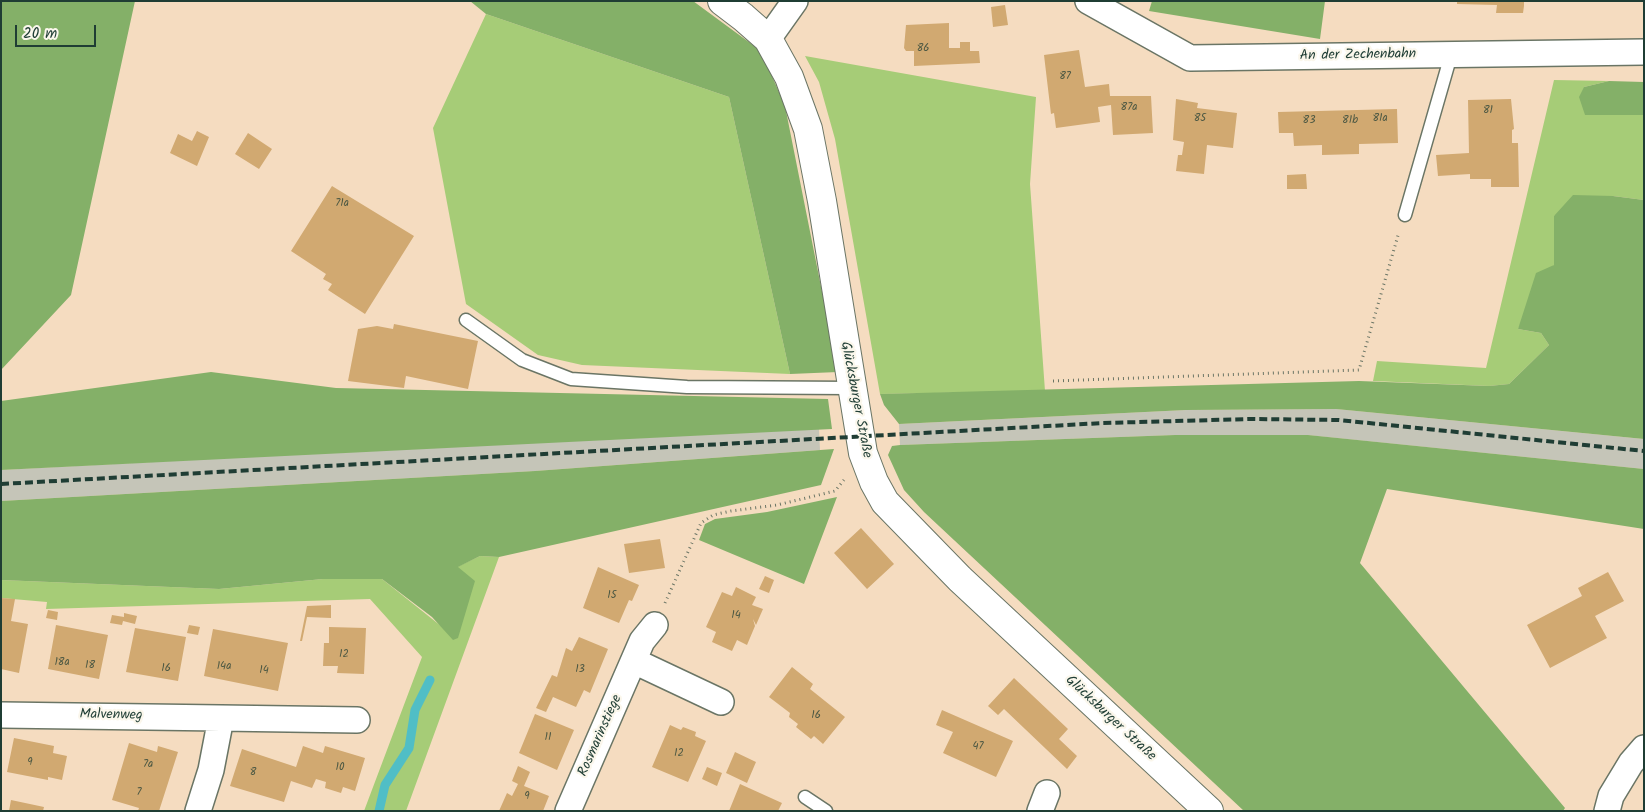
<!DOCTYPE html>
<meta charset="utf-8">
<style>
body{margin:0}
#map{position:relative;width:1645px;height:812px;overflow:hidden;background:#f5dcc0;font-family:Kalam,sans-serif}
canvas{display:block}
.frame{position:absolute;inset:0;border:2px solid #1f3d34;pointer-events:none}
.scale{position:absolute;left:15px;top:25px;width:81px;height:22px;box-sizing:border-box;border:2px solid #1f3d34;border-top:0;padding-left:6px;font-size:15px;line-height:18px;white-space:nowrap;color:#1f3d34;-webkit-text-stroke:4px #fbf7ec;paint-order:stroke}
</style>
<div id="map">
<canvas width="1645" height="812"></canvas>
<div class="frame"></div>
<div class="scale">20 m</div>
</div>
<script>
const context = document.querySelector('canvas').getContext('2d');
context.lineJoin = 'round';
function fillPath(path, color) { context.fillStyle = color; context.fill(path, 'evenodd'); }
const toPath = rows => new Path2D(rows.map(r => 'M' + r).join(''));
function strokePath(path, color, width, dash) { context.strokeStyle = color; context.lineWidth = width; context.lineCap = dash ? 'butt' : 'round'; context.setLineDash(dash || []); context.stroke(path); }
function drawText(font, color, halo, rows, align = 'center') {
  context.font = font + ' Kalam,sans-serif'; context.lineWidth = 4.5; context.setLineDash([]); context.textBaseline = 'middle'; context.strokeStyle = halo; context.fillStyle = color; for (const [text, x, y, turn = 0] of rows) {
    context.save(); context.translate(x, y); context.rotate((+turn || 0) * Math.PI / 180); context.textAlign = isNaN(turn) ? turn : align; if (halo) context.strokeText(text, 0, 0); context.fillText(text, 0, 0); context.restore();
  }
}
const industrial = toPath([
 [1336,409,1644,439,1644,469,1307,435,1175,435,900,445,899,424,1186,410],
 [819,429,820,450,535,471,1,501,1,470,396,449]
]);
const green = toPath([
 [486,14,729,97,790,374,582,365,538,355,466,304,433,128],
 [805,56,1036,97,1030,184,1045,391,880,394,835,139,819,82],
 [1554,80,1609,81,1584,87,1585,115,1644,115,1644,200,1613,196,1554,216,1554,265,1518,329,1541,333,1549,345,1509,384,1489,386,1373,381,1377,361,1486,368],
 [480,556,499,557,406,811,364,811,422,657,370,599,46,609,47,602,1,598,1,580,219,589,323,579,382,579,446,630,457,567]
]);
const forest = toPath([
 [1,1,135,1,71,295,1,370],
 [470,1,693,1,761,51,785,106,838,372,790,374,729,97,486,14],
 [1152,1,1325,1,1320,39,1149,11],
 [1609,81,1644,82,1644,115,1585,115,1579,97,1584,87],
 [1573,195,1613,196,1644,200,1644,439,1336,409,1186,410,899,424,884,405,880,394,1359,381,1489,386,1509,384,1549,345,1541,333,1518,329,1536,273,1554,265,1554,216],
 [211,372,336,388,828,399,832,429,1,470,1,401],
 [1175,435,1308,435,1644,469,1644,529,1387,489,1360,563,1565,808,1563,811,1244,811,924,512,904,490,888,455,892,446,900,445],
 [834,449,821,485,499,557,480,556,458,567,475,581,458,638,453,640,432,617,382,579,323,579,219,589,1,580,1,501,535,471],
 [837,497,804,584,699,540,705,524,715,519,767,512]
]);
const stream = toPath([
 [379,811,385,785,409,748,415,710,430,680]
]);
const building = toPath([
 [1457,1,1524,1,1524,6,1523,13,1496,13,1497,5,1457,4],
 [1005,5,1008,25,993,27,991,7],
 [949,23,949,48,960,48,960,42,970,42,970,51,979,51,980,63,914,66,914,51,906,51,904,48,906,25],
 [1079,50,1085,87,1109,84,1110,96,1151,96,1153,133,1113,135,1111,105,1098,107,1100,122,1056,128,1054,113,1051,114,1044,55],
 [1176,99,1198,103,1197,108,1237,113,1233,148,1207,145,1204,174,1176,171,1178,155,1182,155,1184,142,1173,140],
 [1511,99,1514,129,1512,130,1512,143,1518,143,1519,187,1491,187,1491,179,1470,179,1470,174,1438,176,1436,155,1469,153,1468,100],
 [1397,109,1398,143,1359,144,1359,154,1322,155,1322,145,1294,146,1293,133,1279,133,1278,112],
 [197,131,209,137,197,166,170,153,178,134,192,141],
 [248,133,272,149,259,169,235,154],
 [1306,174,1307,189,1287,189,1287,175],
 [332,186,414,236,365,314,328,290,332,284,323,279,326,274,291,251],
 [394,324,478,341,468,389,406,376,404,388,348,381,358,329,377,326,393,329],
 [861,528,894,564,867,589,834,553],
 [660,539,665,568,629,573,624,544],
 [598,567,639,585,632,601,629,600,619,623,583,608],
 [1608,572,1624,601,1595,616,1607,638,1550,668,1527,625,1582,596,1578,588],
 [765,576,774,580,769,593,759,589],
 [736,587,756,597,752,605,763,609,756,625,753,619,755,626,747,645,737,640,732,651,712,642,716,632,706,627,722,592,732,596],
 [1,598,15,599,11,621,28,624,19,673,1,669],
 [331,605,331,618,307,617,302,641,300,641,307,606],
 [48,610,58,612,57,620,46,618],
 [124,613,137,616,135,624,123,621,122,625,110,623,112,615,124,617],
 [56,625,108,635,99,679,48,669],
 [189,625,200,627,198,635,187,633],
 [329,627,366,628,364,674,337,673,338,666,323,666,324,643,329,643],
 [135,628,186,637,178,681,126,672],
 [213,629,288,643,278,691,204,676],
 [579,637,608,649,590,693,584,690,576,707,553,697,546,712,536,708,552,675,557,677,566,648,572,651],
 [792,667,813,684,810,689,845,717,823,744,814,736,811,739,796,727,798,724,789,717,790,713,769,697],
 [1014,678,1068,729,1059,739,1077,756,1067,769,1004,709,998,715,988,706],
 [942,710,1013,741,996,777,943,753,953,732,936,725],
 [535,714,574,730,557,770,519,753],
 [670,725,681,730,683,727,696,732,695,736,706,741,688,782,652,767],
 [14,738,54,746,53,753,67,756,62,780,48,777,48,780,7,772],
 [129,743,157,752,158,746,178,752,159,811,138,811,139,808,112,800],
 [303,746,323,753,325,746,365,758,355,791,343,787,341,793,325,788,326,782,316,779,312,788,291,781,284,802,230,786,242,749,296,767],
 [735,752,756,762,747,783,726,773],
 [518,766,530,772,524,786,549,796,543,811,499,811,507,793,512,796,518,784,512,781],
 [707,767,722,773,717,786,702,779],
 [740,784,782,803,778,811,729,811],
 [11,800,44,807,43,811,9,811]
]);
const path = toPath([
 [1053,381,1359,370,1399,232],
 [665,603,701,523,713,515,731,511,777,505,835,491,844,480]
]);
const lane = toPath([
 [1405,215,1451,55],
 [466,320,522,360,571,379,687,387,851,388],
 [805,797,826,811]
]);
const street = toPath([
 [1088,1,1190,58,1644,52],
 [768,39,795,1],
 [634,661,721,702],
 [1,715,221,718,211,770,198,811],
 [221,718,357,720],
 [568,811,642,641,655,625],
 [1040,811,1047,793],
 [1607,811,1611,796,1631,763,1644,748]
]);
const secondary = toPath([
 [722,1,743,17,768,39,789,77,808,129,822,201,863,453,874,482,885,502,960,579,1209,811]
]);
const rail = toPath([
 [1,484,1103,423,1251,419,1339,420,1644,451]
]);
const numberNames = [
 ["86",923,49],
 ["87",1065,77],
 ["87a",1129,108],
 ["81",1488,111],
 ["85",1200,119],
 ["81a",1380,119],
 ["83",1309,121],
 ["81b",1350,121],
 ["71a",342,204],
 ["15",612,596],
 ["14",736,616],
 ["12",344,655],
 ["18a",62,663],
 ["18",90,666],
 ["14a",224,667],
 ["16",166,669],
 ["13",580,670],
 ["14",264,671],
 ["16",816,716],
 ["11",548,738],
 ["47",978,747],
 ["12",679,754],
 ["9",30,763],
 ["7a",148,765],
 ["10",340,768],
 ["8",253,773],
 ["7",139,793],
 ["9",527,797]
];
const streetNames = [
 ["An der Zechenbahn",1358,56,-1],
 ["Glücksburger Straße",855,400,79],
 ["Malvenweg",111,716,1],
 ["Glücksburger Straße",1110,719,43],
 ["Rosmarinstiege",601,736,-66]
];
fillPath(industrial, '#c5c5b8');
fillPath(green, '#a6cc77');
fillPath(forest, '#84b068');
strokePath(stream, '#50bec6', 9);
fillPath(building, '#d1a971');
strokePath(lane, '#6a7565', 15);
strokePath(street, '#6a7565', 28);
strokePath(secondary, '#6a7565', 30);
strokePath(path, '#6a7565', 3, [1, 4]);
strokePath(lane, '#fff', 12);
strokePath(street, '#fff', 25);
strokePath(secondary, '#fff', 28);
strokePath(rail, '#1f3d34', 4, [8, 4]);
drawText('11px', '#4c5843', null, numberNames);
drawText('14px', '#1f3d34', '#fbf7ec', streetNames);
</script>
